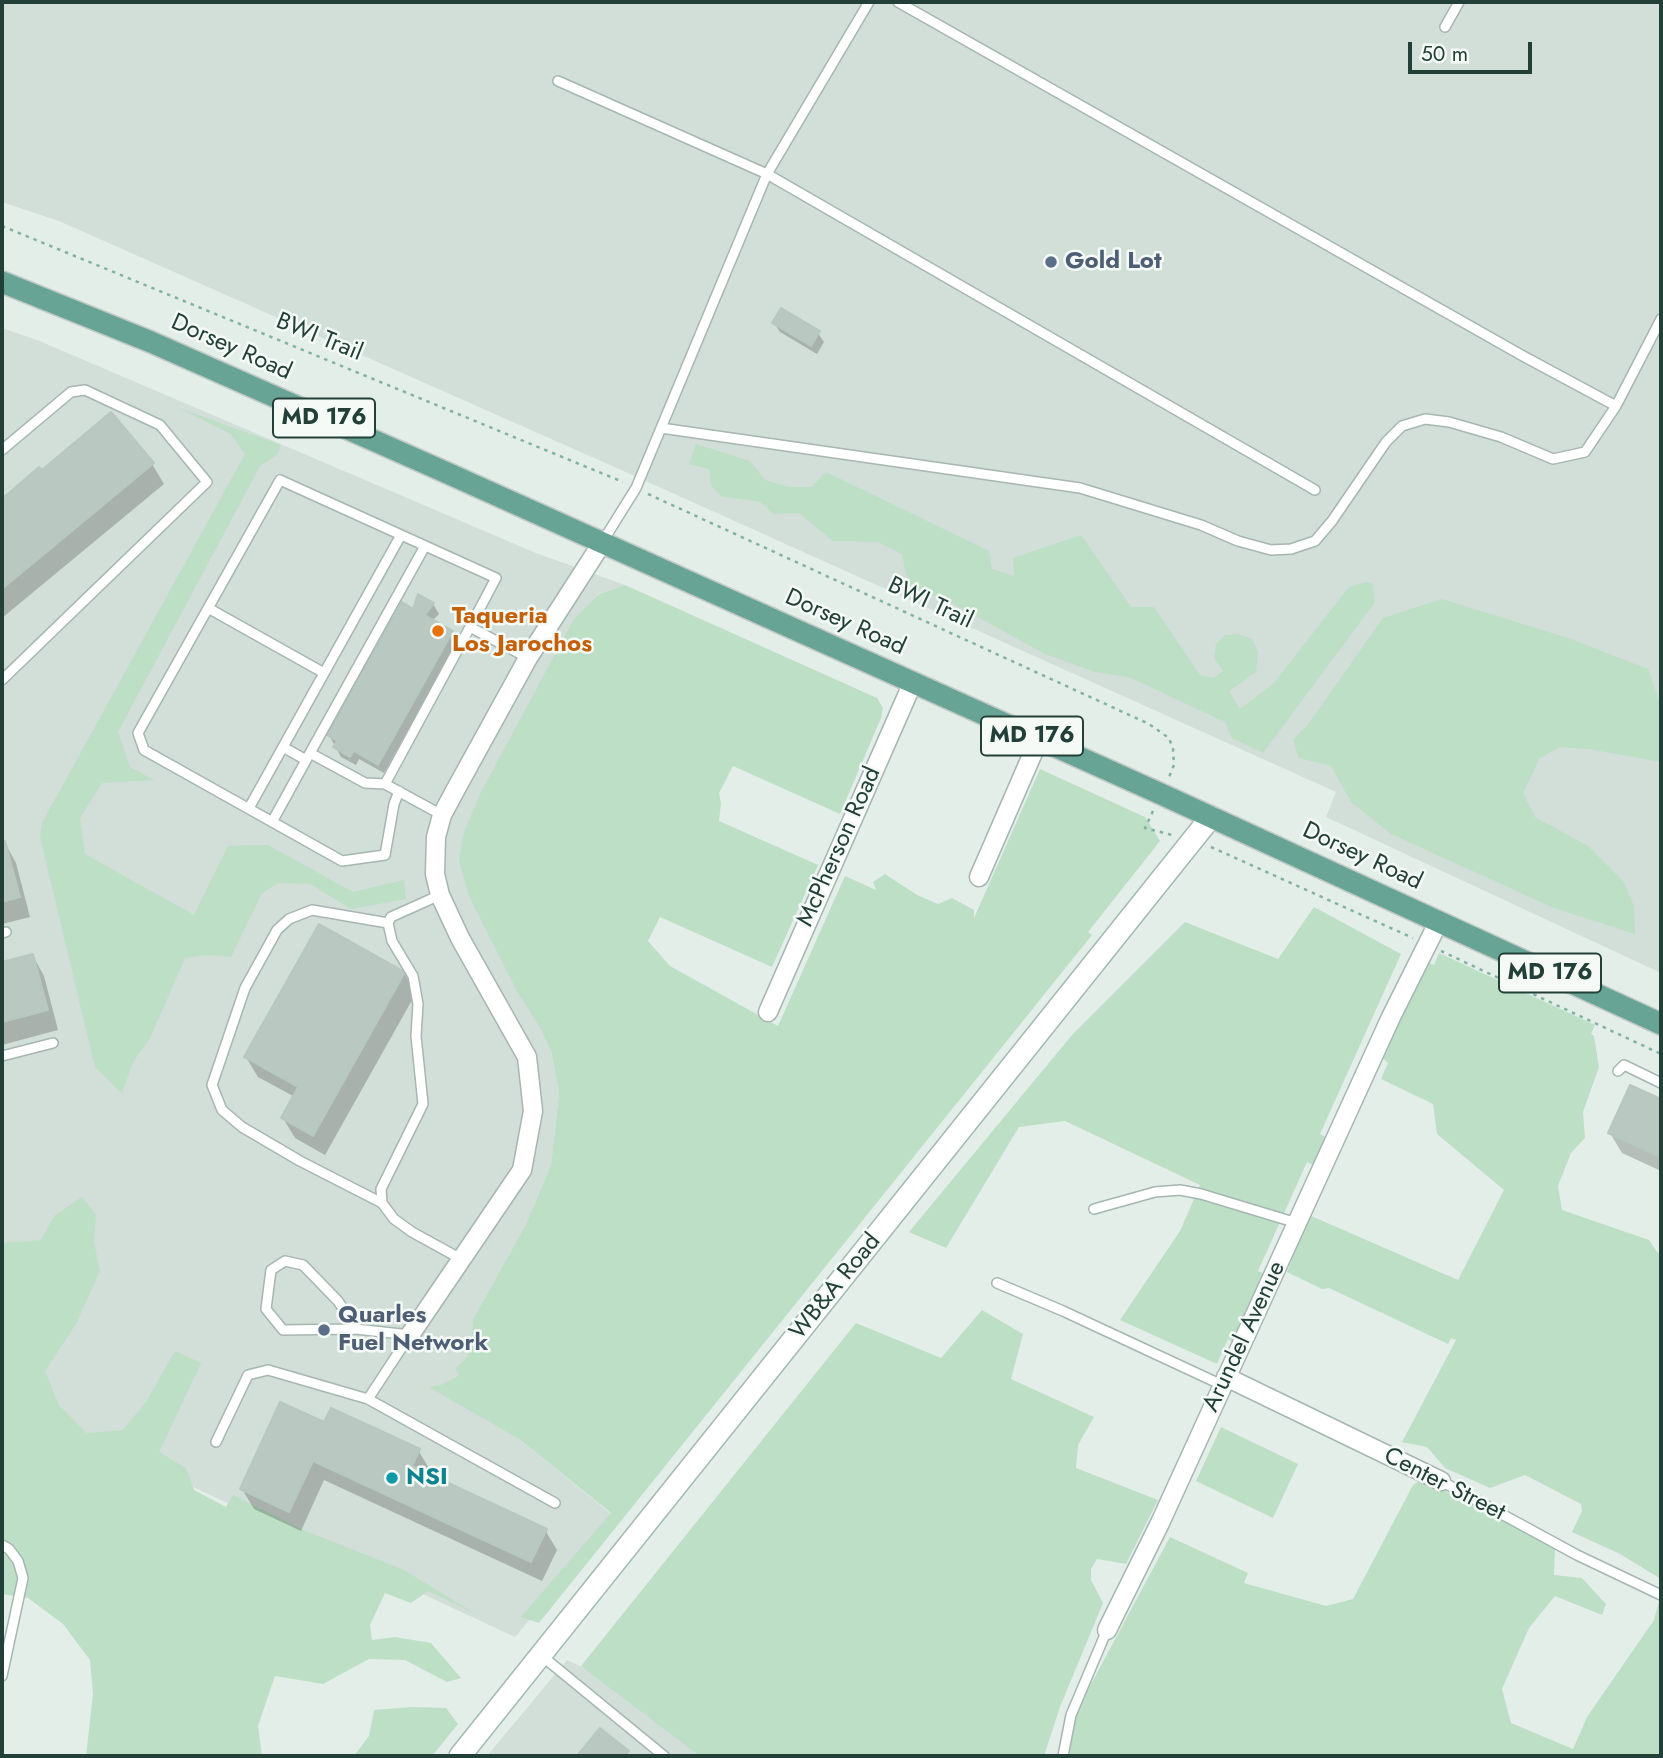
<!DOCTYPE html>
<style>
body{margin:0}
#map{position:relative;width:1663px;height:1758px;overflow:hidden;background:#e4eee9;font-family:Jost,sans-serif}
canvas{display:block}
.frame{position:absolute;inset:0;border:4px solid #224038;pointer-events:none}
.scale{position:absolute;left:1408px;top:42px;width:124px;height:32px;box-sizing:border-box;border:4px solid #224038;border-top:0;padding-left:9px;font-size:21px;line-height:24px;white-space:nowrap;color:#224038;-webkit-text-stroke:5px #f5faf7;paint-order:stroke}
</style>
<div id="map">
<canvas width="1663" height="1758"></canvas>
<div class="frame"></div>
<div class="scale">50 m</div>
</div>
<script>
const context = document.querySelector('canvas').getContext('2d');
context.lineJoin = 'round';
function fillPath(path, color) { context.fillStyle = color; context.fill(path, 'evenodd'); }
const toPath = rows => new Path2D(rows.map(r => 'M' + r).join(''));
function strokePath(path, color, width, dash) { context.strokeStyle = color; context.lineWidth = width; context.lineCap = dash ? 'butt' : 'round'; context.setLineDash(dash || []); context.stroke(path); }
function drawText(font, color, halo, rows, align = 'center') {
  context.font = font + ' Jost,sans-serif'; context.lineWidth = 5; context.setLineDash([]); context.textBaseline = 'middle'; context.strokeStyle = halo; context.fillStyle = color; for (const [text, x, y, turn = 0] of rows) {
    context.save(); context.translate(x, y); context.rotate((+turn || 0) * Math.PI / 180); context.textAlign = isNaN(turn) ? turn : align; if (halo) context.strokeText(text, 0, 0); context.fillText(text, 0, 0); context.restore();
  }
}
const built = toPath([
 [2,2,1661,2,1661,973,1326,817,1336,792,628,473,59,221,2,202],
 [2,328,37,340,536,553,625,585,598,594,479,811,549,1042,559,1093,551,1165,525,1226,473,1319,471,1341,467,1357,504,1427,616,1518,515,1637,2,1398],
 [567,1660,774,1756,487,1756]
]);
const green = toPath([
 [179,408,281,445,277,455,260,466,118,732,130,767,154,780,102,783,80,818,85,854,194,915,228,846,268,845,353,892,404,880,406,899,351,909,310,884,278,883,262,893,231,957,205,955,185,958,150,1038,133,1062,122,1093,95,1067,40,837,42,823,245,454,231,434],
 [696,444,750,461,765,480,789,487,811,487,826,472,989,551,992,569,1014,576,1013,558,1081,535,1131,607,1154,607,1200,675,1214,678,1223,671,1214,658,1216,644,1225,635,1237,634,1252,639,1258,652,1256,672,1229,691,1240,709,1273,684,1349,587,1366,582,1373,584,1375,602,1263,753,1232,738,1225,722,1129,677,1095,672,1045,654,954,604,908,585,902,554,878,542,833,541,799,513,774,514,760,502,721,496,711,485,709,469,689,464],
 [625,585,877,698,883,708,881,718,840,814,733,766,719,793,721,803,719,821,818,865,772,967,660,917,648,941,670,966,778,1026,845,876,876,890,873,882,885,874,917,895,938,904,952,898,974,910,974,918,1040,769,1145,817,1160,841,1088,932,1092,935,539,1623,521,1617,611,1513,519,1439,429,1387,441,1385,460,1375,455,1369,467,1357,471,1341,473,1319,525,1226,551,1165,559,1093,551,1051,541,1029,517,991,469,896,459,861,463,835,480,794,574,619,599,594],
 [1442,599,1571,639,1648,669,1661,706,1661,762,1589,749,1560,747,1540,758,1523,793,1535,817,1588,846,1624,882,1634,906,1635,934,1554,908,1391,834,1351,802,1331,766,1299,758,1293,740,1309,723,1383,618],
 [1314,907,1401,954,1320,1134,1328,1138,1315,1166,1307,1162,1258,1271,1265,1274,1233,1342,1228,1339,1217,1364,1120,1320,1180,1231,1200,1185,1065,1121,1019,1127,946,1248,909,1232,1072,1035,1185,922,1278,959],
 [1439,953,1595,1025,1591,1034,1594,1036,1599,1067,1583,1112,1585,1138,1571,1153,1558,1186,1562,1210,1649,1240,1657,1252,1661,1255,1661,1579,1620,1554,1572,1532,1582,1511,1581,1504,1525,1475,1490,1488,1445,1468,1427,1447,1402,1442,1456,1340,1451,1338,1448,1344,1329,1288,1322,1289,1287,1272,1309,1215,1458,1280,1504,1190,1437,1134,1433,1104,1381,1079,1388,1063,1382,1057,1427,962,1434,965],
 [82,1197,96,1215,94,1243,100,1271,76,1324,45,1371,59,1405,86,1433,123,1430,146,1402,175,1351,201,1363,159,1452,186,1468,194,1490,226,1507,233,1495,301,1529,404,1570,474,1613,428,1591,411,1603,385,1593,370,1625,372,1640,395,1637,431,1643,461,1678,447,1682,405,1660,369,1659,323,1684,275,1676,258,1726,262,1756,86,1756,93,1694,90,1660,63,1624,28,1598,2,1594,2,1248,4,1243,41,1240,54,1216],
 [982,1310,1023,1334,1011,1379,1094,1417,1078,1445,1076,1468,1158,1500,1126,1564,1097,1559,1091,1569,1091,1580,1103,1603,1060,1707,1044,1756,700,1756,581,1666,856,1323,941,1358],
 [1221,1427,1298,1464,1273,1518,1196,1481],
 [1422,1479,1555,1547,1554,1575,1582,1578,1606,1604,1602,1615,1555,1596,1529,1628,1502,1689,1511,1723,1573,1749,1587,1717,1654,1620,1661,1594,1661,1756,1069,1756,1077,1710,1170,1537,1248,1573,1244,1583,1326,1606,1353,1599,1413,1485],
 [412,1707,446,1708,458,1724,432,1756,354,1756,369,1736,374,1710]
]);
const shadow = toPath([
 [774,323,818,333,824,342,817,354,780,332],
 [152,464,164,484,2,618,2,501,39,469,41,473],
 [419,597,433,604,439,614,432,621,452,632,457,642,384,773,359,759,356,765,341,757,329,735,414,611],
 [5,843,16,863,30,917,2,924,2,844],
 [33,956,44,976,58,1030,2,1045,2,964],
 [404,973,416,993,325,1155,295,1138,283,1118,295,1097,258,1077,246,1057],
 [1631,1087,1661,1100,1661,1171,1622,1153,1610,1133],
 [325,1425,418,1450,430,1470,428,1476,545,1530,557,1550,542,1581,324,1480,301,1531,254,1509,242,1489]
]);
const building = toPath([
 [781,308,820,331,811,346,772,323,781,308],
 [111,412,154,463,2,589,2,499,39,467,42,470,111,412],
 [418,594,434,603,425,615,453,631,378,765,354,751,350,757,333,747,337,741,327,735,402,602,413,609,418,594],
 [5,841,20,897,2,902,2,842,5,841],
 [319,924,405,972,313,1136,281,1118,298,1087,244,1057,319,924],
 [33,954,48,1010,2,1022,2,962,33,954],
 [1630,1085,1661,1099,1661,1157,1608,1133,1630,1085],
 [280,1402,324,1422,331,1408,420,1449,412,1466,547,1529,531,1562,313,1461,289,1512,240,1489,280,1402],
 [600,1728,629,1751,625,1756,577,1756,600,1728]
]);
const path = toPath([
 [2,226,623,482],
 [648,494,1149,724,1169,738,1173,749,1174,765,1169,777],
 [1153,811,1145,828,1172,835],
 [1211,847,1413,938],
 [1441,951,1661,1054]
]);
const lane = toPath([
 [898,2,1523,356,1616,406],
 [1445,27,1459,2],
 [558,81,767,174,1315,490],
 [661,428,1080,488,1201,525,1238,541,1271,550,1291,549,1315,541,1332,521,1386,442,1402,426,1425,419,1449,422,1501,437,1553,459,1585,452,1616,406,1661,319],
 [2,450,71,392,85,390,160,425,207,482,2,680],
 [603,541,636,488,767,174,869,2],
 [208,608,324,673],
 [283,747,306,760],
 [310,753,425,546],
 [399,791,394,804,385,855,342,861,144,750,138,733,280,480,496,578,470,627],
 [249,808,401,535],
 [442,815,385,784,470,627,528,658],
 [272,822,310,753,365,783,385,784],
 [440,895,391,917,388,923,392,941,413,976,418,1004,416,1036,423,1104,381,1189,382,1203,394,1219,412,1232,461,1259],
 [2,933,6,932],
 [2,1056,53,1043],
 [1618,1071,1624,1065,1661,1083],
 [382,1203,300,1161,242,1127,222,1110,212,1085,245,988,277,930,289,919,312,910,388,923],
 [1094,1209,1155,1192,1180,1190,1201,1194,1297,1223],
 [997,1283,1063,1311,1222,1385],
 [356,1329,283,1330,266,1309,271,1270,285,1261,303,1265,338,1301,356,1329,410,1335,368,1399,555,1503],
 [216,1442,248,1375,268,1370,368,1399],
 [1441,1481,1577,1555,1661,1595],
 [2,1545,9,1549,18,1561,23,1578,2,1676],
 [542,1656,664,1756],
 [1063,1756,1071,1715,1107,1630]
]);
const street = toPath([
 [979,877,1039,739],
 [768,1012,913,682],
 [410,1335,522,1170,533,1111,527,1057,460,938,440,895,435,874,436,837,442,815,457,787,528,658,602,543],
 [1226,1377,1441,1481],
 [1107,1630,1160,1523,1391,1017,1439,921]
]);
const secondary = toPath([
 [460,1756,1211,817]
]);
const primary = toPath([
 [2,282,151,342,445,472,1161,794,1661,1024]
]);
const markers = [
 [1051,262,7,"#5c6f8a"],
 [438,631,7,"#e8710a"],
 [324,1330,7,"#5c6f8a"],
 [392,1478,7,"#0f9aa8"]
];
const shields = [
 [324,418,102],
 [1032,736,102],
 [1550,973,102]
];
const shieldNames = [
 ["MD 176",324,418],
 ["MD 176",1032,736],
 ["MD 176",1550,973]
];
const serviceNames = [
 ["Gold Lot",1065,262],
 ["Quarles",338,1316],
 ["Fuel Network",338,1344]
];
const streetNames = [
 ["BWI Trail",319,338,22],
 ["Dorsey Road",231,348,24],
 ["BWI Trail",930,604,25],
 ["Dorsey Road",845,623,24],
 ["McPherson Road",840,847,-66],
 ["Dorsey Road",1362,857,25],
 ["WB&A Road",836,1287,-51],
 ["Arundel Avenue",1245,1337,-65],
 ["Center Street",1444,1485,27]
];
const foodNames = [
 ["Taqueria",452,617],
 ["Los Jarochos",452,645]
];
const cultureNames = [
 ["NSI",406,1478]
];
fillPath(built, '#d2ded8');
fillPath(green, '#bcdfc6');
fillPath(shadow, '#0003');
fillPath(building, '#b9c9c2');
strokePath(building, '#b6c8c0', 2);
strokePath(lane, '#a6b6b0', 12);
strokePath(street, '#a6b6b0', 21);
strokePath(secondary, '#a2bab2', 24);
strokePath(primary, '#c1cac7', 24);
strokePath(path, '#83b2a4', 2.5, [3.5, 5]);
strokePath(lane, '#fff', 9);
strokePath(street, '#fff', 18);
strokePath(secondary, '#fff', 21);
strokePath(primary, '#67a495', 21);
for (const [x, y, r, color] of markers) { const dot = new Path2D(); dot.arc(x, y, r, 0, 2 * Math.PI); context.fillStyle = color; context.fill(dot); strokePath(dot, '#f5faf7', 2.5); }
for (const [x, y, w] of shields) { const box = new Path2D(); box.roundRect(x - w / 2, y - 19.5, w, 39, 5); context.fillStyle = '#f5faf7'; context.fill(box); strokePath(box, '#224038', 2); }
drawText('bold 23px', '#224038', null, shieldNames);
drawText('bold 24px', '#4e5e75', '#f5faf7', serviceNames, 'left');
drawText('24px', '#224038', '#f5faf7', streetNames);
drawText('bold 24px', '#c56008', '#f5faf7', foodNames, 'left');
drawText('bold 24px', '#0d838f', '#f5faf7', cultureNames, 'left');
</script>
